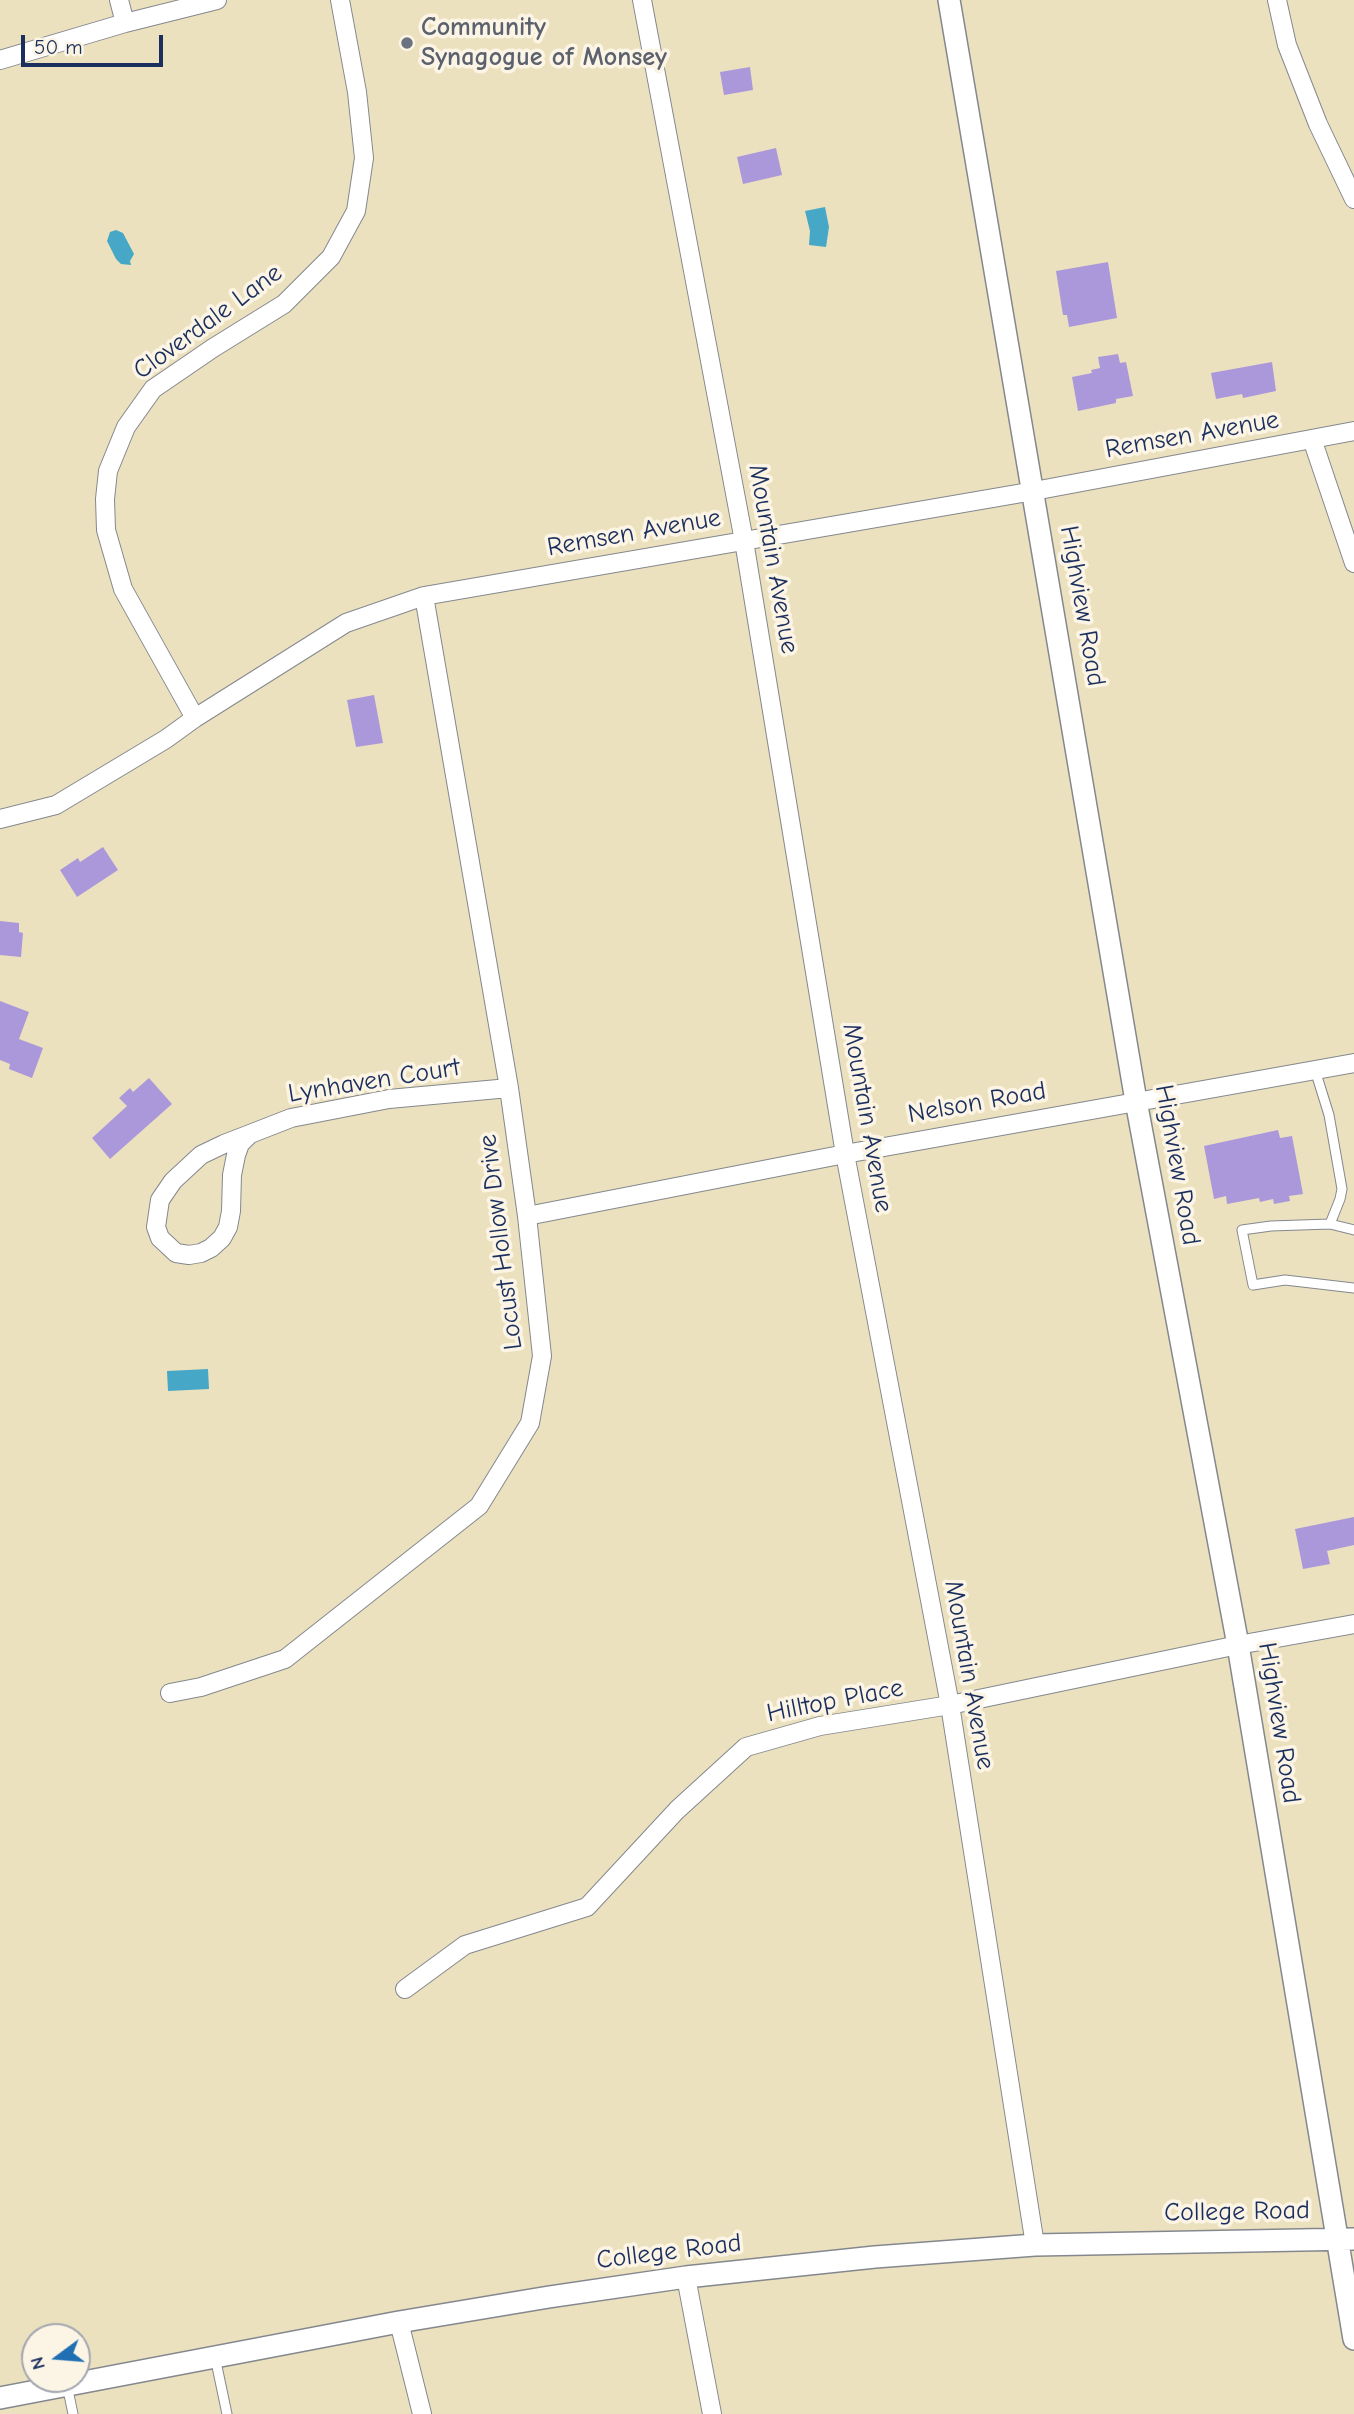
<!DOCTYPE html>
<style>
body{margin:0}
#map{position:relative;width:1354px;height:2414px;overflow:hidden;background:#ece1be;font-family:"Comic Neue",sans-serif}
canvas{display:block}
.north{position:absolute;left:21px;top:2323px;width:70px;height:70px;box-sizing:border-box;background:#fcf5e5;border:2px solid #a2a6af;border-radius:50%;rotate:254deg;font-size:19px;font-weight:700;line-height:28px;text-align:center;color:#1b2f5e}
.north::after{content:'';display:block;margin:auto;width:24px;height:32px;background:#1f6fb2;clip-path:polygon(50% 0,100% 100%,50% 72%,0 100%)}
.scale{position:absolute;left:21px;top:35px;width:142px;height:32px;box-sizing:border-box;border:4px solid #1b2f5e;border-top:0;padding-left:9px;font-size:21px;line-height:24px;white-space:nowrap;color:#1b2f5e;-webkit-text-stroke:5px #fcf5e5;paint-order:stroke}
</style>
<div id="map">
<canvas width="1354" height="2414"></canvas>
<div class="north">N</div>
<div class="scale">50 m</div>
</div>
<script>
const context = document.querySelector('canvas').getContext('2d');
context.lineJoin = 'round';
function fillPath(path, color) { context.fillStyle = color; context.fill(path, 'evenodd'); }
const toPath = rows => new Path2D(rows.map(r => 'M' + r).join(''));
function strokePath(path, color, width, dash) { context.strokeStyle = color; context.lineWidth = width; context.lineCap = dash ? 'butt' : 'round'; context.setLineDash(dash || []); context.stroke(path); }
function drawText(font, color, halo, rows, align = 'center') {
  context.font = font + ' "Comic Neue",sans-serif'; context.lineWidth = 7; context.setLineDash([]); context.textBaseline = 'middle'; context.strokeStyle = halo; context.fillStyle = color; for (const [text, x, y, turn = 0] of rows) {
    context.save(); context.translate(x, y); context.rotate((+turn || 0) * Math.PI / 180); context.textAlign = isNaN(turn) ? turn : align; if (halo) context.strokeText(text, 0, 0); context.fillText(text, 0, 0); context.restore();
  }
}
const water = toPath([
 [825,207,829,227,826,247,809,245,810,231,805,211],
 [116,230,123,233,134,254,130,261,131,265,121,264,116,259,107,241,110,232],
 [208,1369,209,1389,168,1391,167,1371]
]);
const building = toPath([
 [750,67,753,90,724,95,720,72],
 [776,148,782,175,743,184,737,157],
 [1108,262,1117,318,1069,327,1067,315,1063,315,1056,271],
 [1118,354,1120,363,1126,362,1133,396,1116,399,1116,403,1078,411,1072,377,1092,373,1091,370,1100,368,1098,357],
 [1272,362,1276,391,1243,398,1242,394,1216,399,1211,373],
 [374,695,383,743,356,747,347,700],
 [103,847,118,870,77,897,60,870,78,858,80,862],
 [0,921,19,923,19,932,23,933,21,957,0,955],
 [0,1001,29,1012,19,1039,43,1048,32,1078,9,1069,10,1064,0,1060],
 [149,1078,172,1104,110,1159,92,1138,127,1106,119,1098,130,1088,133,1092],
 [1278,1130,1280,1138,1292,1136,1303,1194,1289,1196,1290,1201,1274,1204,1273,1199,1260,1202,1259,1198,1227,1204,1226,1196,1214,1199,1204,1146],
 [1354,1517,1354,1545,1327,1551,1330,1564,1303,1569,1295,1529]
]);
const service = toPath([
 [1315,1070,1329,1115,1342,1189,1340,1199,1330,1224],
 [1354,1230,1330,1224,1271,1226,1242,1230,1253,1285,1285,1280,1354,1288],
 [215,2357,227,2414],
 [67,2385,73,2414]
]);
const minor = toPath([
 [119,0,125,23],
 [642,0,744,541,845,1154,950,1705,1035,2245],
 [1277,0,1287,45,1318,124,1354,199],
 [0,60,125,23,217,0],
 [1312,439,1354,563],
 [195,718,123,589,106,530,105,499,108,471,126,427,153,389,213,348,284,304,331,257,356,211,364,158,357,92,340,0],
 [0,819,56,805,166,739,195,718,346,623,424,596,1034,491,1354,431],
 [250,1134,224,1144,201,1155,173,1181,160,1200,156,1227,160,1238,176,1253,189,1255,201,1253,211,1248,222,1238,228,1227,231,1211,232,1175,236,1155,240,1144,250,1134,291,1118,389,1099,509,1088],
 [527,1216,845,1154,1354,1063],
 [170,1693,201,1687,285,1659,479,1506,530,1423,542,1356,527,1216,509,1088,424,596],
 [405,1989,465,1945,587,1907,677,1810,746,1747,820,1726,950,1705,1238,1645,1354,1624],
 [686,2277,712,2414],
 [399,2322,422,2414]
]);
const tertiary = toPath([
 [949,0,1136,1101,1238,1645,1354,2339],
 [0,2398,399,2322,549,2297,686,2277,875,2257,1035,2245,1354,2239]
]);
const markers = [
 [407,43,7,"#6b7280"]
];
const worshipNames = [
 ["Community",421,28],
 ["Synagogue of Monsey",421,58]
];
const streetNames = [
 ["Cloverdale Lane",208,322,-36],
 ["Remsen Avenue",1192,435,-10],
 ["Remsen Avenue",634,533,-10],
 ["Mountain Avenue",773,559,80],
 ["Highview Road",1082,606,80],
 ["Lynhaven Court",374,1081,-9],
 ["Nelson Road",977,1103,-10],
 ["Mountain Avenue",867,1118,80],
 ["Highview Road",1177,1165,80],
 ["Locust Hollow Drive",501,1242,-97],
 ["Mountain Avenue",969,1675,80],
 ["Hilltop Place",835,1701,-11],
 ["Highview Road",1279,1723,81],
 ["College Road",1237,2212,-1],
 ["College Road",669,2252,-7]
];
fillPath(water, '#46a8c6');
fillPath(building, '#ab98da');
strokePath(service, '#84888e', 11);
strokePath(minor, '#84888e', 20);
strokePath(tertiary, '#84888e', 24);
strokePath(service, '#fff', 9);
strokePath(minor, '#fff', 18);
strokePath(tertiary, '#fff', 21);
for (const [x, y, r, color] of markers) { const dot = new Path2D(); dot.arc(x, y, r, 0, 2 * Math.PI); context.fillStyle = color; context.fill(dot); strokePath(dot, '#fcf5e5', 2.5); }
drawText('bold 26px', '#5b616d', '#fcf5e5', worshipNames, 'left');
drawText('26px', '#1b2f5e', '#fcf5e5', streetNames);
</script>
